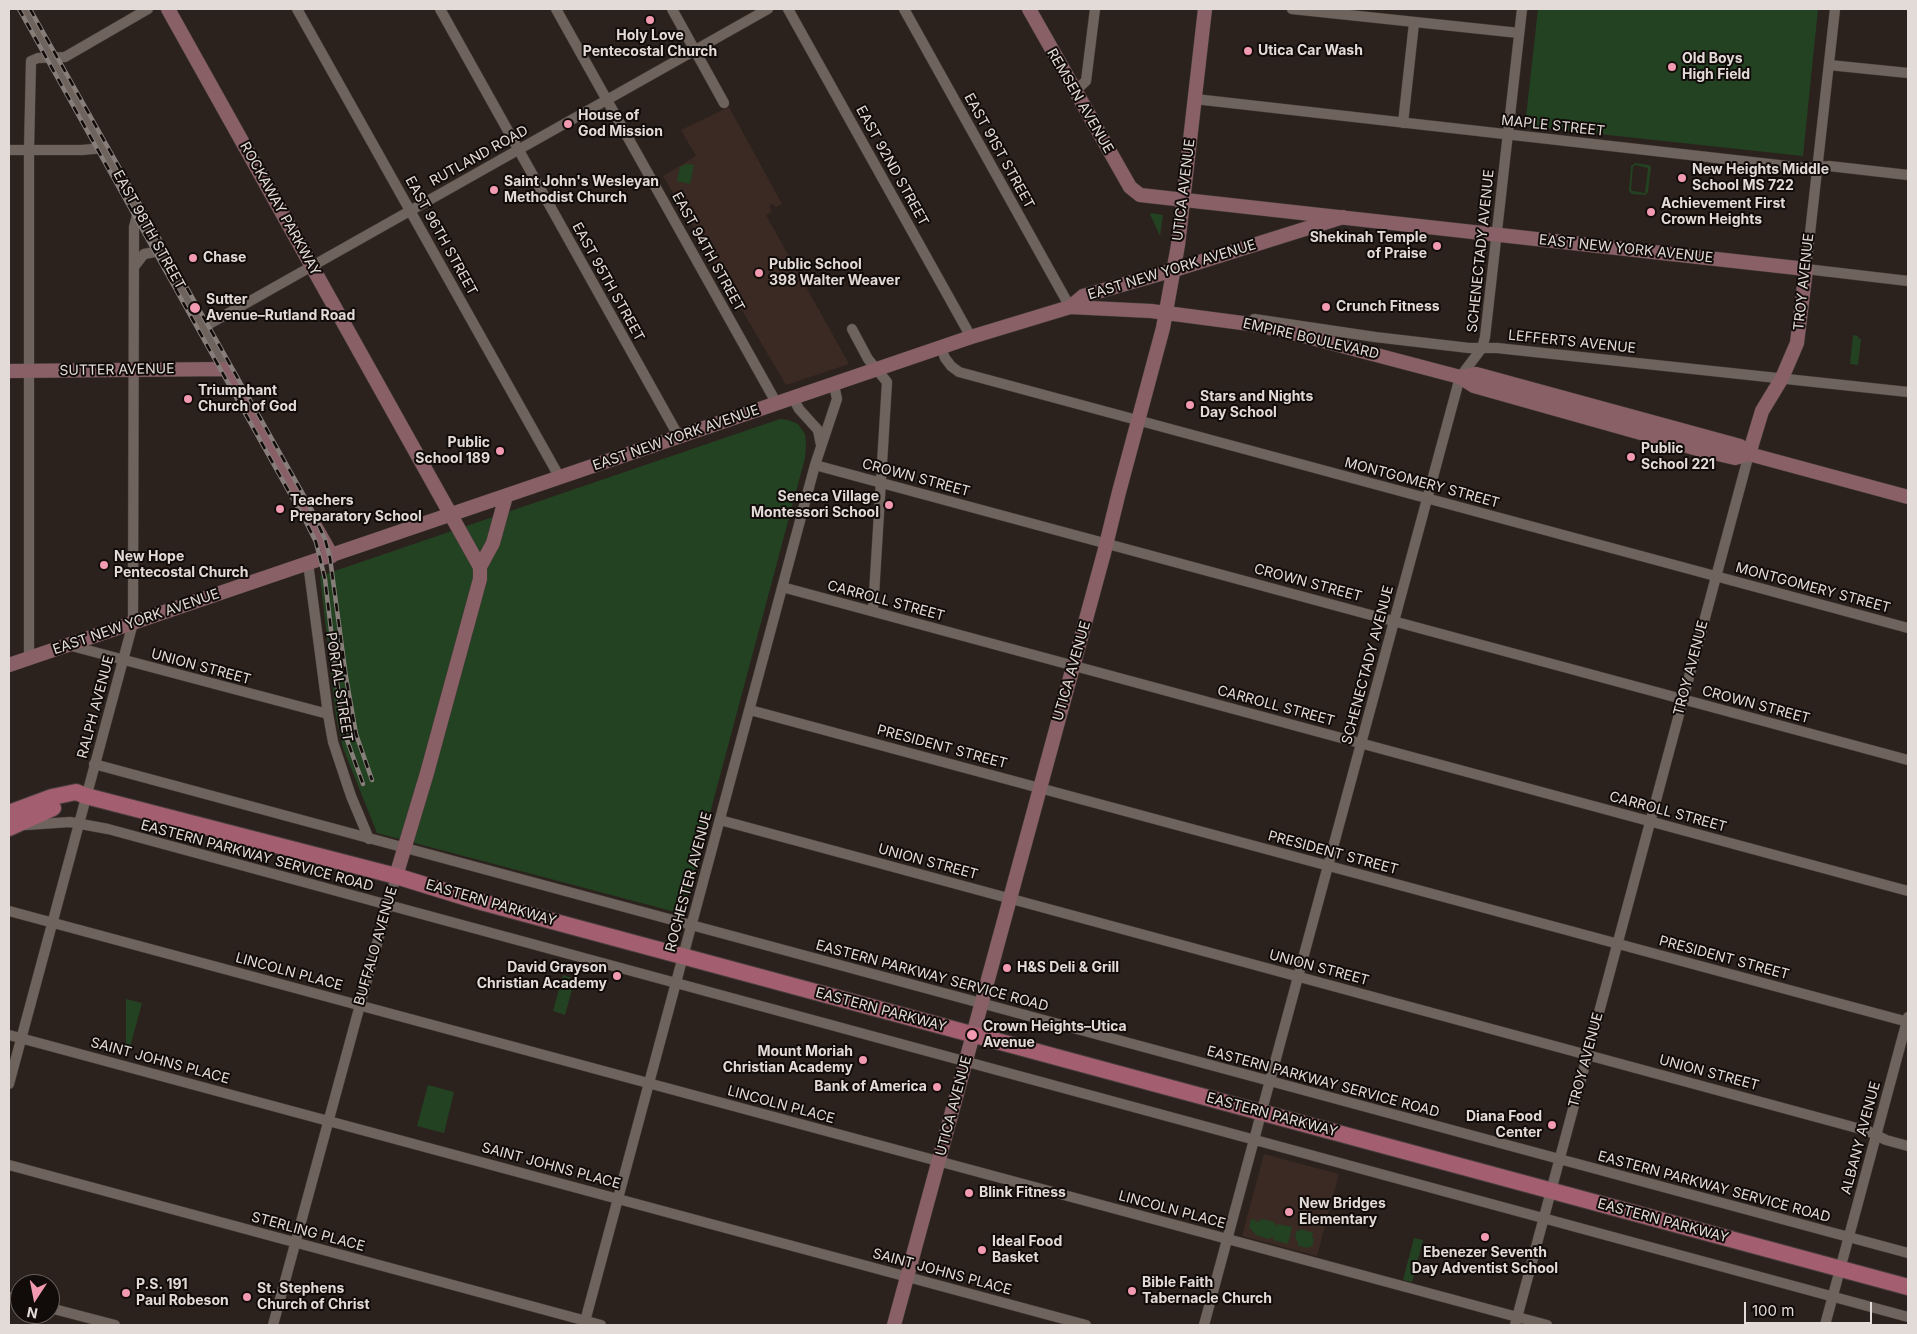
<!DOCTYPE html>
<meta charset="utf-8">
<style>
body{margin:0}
#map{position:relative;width:1917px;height:1334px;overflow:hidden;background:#2c221d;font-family:Inter,sans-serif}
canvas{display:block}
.frame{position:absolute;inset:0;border:10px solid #e2dbd8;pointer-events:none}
.north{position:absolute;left:10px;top:1274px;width:50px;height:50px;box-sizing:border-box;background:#110c0a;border:1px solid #655f5c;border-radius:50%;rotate:191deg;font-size:14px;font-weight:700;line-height:20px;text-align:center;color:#e2dbd8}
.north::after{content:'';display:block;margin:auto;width:18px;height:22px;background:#f29aaf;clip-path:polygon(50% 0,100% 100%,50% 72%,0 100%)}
.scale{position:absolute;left:1744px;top:1302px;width:128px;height:22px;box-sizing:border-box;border:2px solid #e2dbd8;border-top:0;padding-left:6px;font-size:15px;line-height:18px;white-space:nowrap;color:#e2dbd8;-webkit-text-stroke:4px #110c0a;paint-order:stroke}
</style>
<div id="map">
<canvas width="1917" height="1334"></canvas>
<div class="frame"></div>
<div class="north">N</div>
<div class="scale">100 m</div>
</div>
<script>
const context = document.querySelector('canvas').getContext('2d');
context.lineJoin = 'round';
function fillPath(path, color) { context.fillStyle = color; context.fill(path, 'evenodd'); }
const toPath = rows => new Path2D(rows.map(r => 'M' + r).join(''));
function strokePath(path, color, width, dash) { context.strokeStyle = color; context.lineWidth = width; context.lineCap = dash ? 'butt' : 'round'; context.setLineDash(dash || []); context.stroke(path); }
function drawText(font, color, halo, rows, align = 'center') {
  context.font = font + ' Inter,sans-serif'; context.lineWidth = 4; context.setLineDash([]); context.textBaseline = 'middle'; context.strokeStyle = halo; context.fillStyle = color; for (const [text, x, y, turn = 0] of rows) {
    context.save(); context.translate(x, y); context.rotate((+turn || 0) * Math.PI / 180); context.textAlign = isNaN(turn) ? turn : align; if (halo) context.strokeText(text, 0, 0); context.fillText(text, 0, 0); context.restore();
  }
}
const built = toPath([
 [729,107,782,204,776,207,773,204,769,206,772,212,766,215,849,364,786,385,663,176,696,156,681,130],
 [1264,1154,1339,1174,1317,1256,1242,1236]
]);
const green = toPath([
 [1538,9,1818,9,1803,156,1525,126],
 [1635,163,1649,165,1651,167,1648,192,1645,195,1632,194,1629,191,1631,166],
 [1635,165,1648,168,1645,193,1633,191,1631,190,1633,167],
 [687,164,694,165,690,184,677,181,680,167],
 [1151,213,1163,215,1160,236,1150,214],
 [1853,335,1858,336,1858,338,1861,339,1858,365,1850,364],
 [780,419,788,420,798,424,805,434,806,445,805,458,683,914,377,833,343,748,336,717,320,576],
 [563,975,575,979,565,1015,553,1011],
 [126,999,142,1003,130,1047,126,1046],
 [428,1085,454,1092,444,1133,417,1126],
 [1251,1219,1256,1220,1255,1223,1262,1219,1274,1222,1277,1227,1278,1224,1292,1227,1288,1244,1273,1240,1274,1236,1268,1239,1256,1235,1251,1229,1249,1228],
 [1300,1229,1313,1233,1312,1238,1314,1239,1312,1247,1310,1246,1308,1248,1299,1246,1295,1236,1297,1230,1299,1231],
 [1414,1238,1423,1240,1412,1282,1403,1280]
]);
const street = toPath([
 [25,9,104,148,226,369],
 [297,9,560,478],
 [440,9,679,437],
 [556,9,777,404],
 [672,9,724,103],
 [788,9,971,337],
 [904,9,1070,307],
 [1292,9,1519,33],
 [1835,9,1806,269,1908,281],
 [1829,65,1908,73],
 [1075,91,1086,81,1095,9],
 [1195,99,1805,168,1829,166,1908,175],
 [1403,123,1414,23],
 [9,150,82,150,104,148],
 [134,267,144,254,160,251],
 [1254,319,1375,337,1469,348,1497,348,1908,392],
 [204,327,768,9],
 [852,329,868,359,887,382,873,611],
 [941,348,945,358,951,366,959,372,1908,628],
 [793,398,799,409,818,430,821,445],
 [815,465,1908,760],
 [308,563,328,714,333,742,351,796,369,839],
 [782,587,1908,891],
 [68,645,328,714],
 [29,658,29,150,31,61,38,58,65,57,148,9],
 [750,710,1908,1022],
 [94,764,1908,1253],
 [720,820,1868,1131,1886,1140,1908,1146],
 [26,825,70,822,108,829,1908,1317],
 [9,911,1547,1325],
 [9,1035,1086,1325],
 [9,1084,133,623,134,227,138,212],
 [9,1165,601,1325],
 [9,1297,20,1300],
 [50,1308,115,1325],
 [273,1325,360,1005,396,876],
 [584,1325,815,465,837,399,834,385],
 [1204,1325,1460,377,1482,348,1485,337,1522,9],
 [1515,1325,1749,454],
 [1825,1325,1908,1017]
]);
const secondary = toPath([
 [168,9,480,567,480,579,427,773,396,876],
 [1029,9,1130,187,1140,195,1806,269,1797,343,1782,378,1762,411,1749,454],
 [1070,307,1151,311,1250,324,1289,332,1460,377,1474,386,1705,451,1735,458,1749,454],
 [9,371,226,369,332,556],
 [1460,377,1476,374,1480,375,1740,446,1749,454,1908,497],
 [480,567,493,543,506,496],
 [9,665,971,337,1070,307,1083,296,1174,270,1343,217],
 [894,1325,1104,553,1119,492,1163,328,1178,245,1205,9]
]);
const primary = toPath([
 [9,813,52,797,76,792,86,796,396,876,474,900,760,977,1908,1287],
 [9,828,53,808]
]);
const rail = toPath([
 [19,9,307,524,316,542,325,579,340,707,346,737,363,784],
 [30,9,308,503,325,539,330,558,346,677,356,734,372,780]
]);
const markers = [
 [650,20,5,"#f29aaf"],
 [1248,51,5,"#f29aaf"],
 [1672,67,5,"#f29aaf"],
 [568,124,5,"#f29aaf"],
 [1682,178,5,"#f29aaf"],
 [494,190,5,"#f29aaf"],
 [1651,212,5,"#f29aaf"],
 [1437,246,5,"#f29aaf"],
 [193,258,5,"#f29aaf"],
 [759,273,5,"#f29aaf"],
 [1326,307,5,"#f29aaf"],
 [195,308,6,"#f29aaf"],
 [188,399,5,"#f29aaf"],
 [1190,405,5,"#f29aaf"],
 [500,451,5,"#f29aaf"],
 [1631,457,5,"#f29aaf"],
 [889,505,5,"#f29aaf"],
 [280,509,5,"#f29aaf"],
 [104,565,5,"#f29aaf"],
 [1007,968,5,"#f29aaf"],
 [617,976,5,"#f29aaf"],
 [972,1035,6,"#f29aaf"],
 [863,1060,5,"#f29aaf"],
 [937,1087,5,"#f29aaf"],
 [1552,1125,5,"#f29aaf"],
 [969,1193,5,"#f29aaf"],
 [1289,1212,5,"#f29aaf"],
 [1485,1237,5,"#f29aaf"],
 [982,1250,5,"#f29aaf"],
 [1132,1291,5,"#f29aaf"],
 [126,1293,5,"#f29aaf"],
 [247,1297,5,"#f29aaf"]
];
const poiNames = [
 ["Holy Love",650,36,"center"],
 ["Pentecostal Church",650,52,"center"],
 ["Utica Car Wash",1258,51],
 ["Old Boys",1682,59],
 ["High Field",1682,75],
 ["House of",578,116],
 ["God Mission",578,132],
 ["New Heights Middle",1692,170],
 ["School MS 722",1692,186],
 ["Saint John's Wesleyan",504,182],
 ["Methodist Church",504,198],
 ["Achievement First",1661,204],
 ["Crown Heights",1661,220],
 ["Shekinah Temple",1427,238,"right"],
 ["of Praise",1427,254,"right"],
 ["Chase",203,258],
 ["Public School",769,265],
 ["398 Walter Weaver",769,281],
 ["Sutter",206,300],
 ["Avenue–Rutland Road",206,316],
 ["Crunch Fitness",1336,307],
 ["Triumphant",198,391],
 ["Church of God",198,407],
 ["Stars and Nights",1200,397],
 ["Day School",1200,413],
 ["Public",490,443,"right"],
 ["School 189",490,459,"right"],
 ["Public",1641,449],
 ["School 221",1641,465],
 ["Seneca Village",879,497,"right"],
 ["Montessori School",879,513,"right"],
 ["Teachers",290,501],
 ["Preparatory School",290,517],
 ["New Hope",114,557],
 ["Pentecostal Church",114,573],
 ["David Grayson",607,968,"right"],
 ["Christian Academy",607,984,"right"],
 ["H&S Deli & Grill",1017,968],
 ["Crown Heights–Utica",983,1027],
 ["Avenue",983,1043],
 ["Mount Moriah",853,1052,"right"],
 ["Christian Academy",853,1068,"right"],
 ["Bank of America",927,1087,"right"],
 ["Diana Food",1542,1117,"right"],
 ["Center",1542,1133,"right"],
 ["Blink Fitness",979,1193],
 ["New Bridges",1299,1204],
 ["Elementary",1299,1220],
 ["Ideal Food",992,1242],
 ["Basket",992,1258],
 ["Ebenezer Seventh",1485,1253,"center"],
 ["Day Adventist School",1485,1269,"center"],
 ["Bible Faith",1142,1283],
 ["Tabernacle Church",1142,1299],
 ["P.S. 191",136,1285],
 ["Paul Robeson",136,1301],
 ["St. Stephens",257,1289],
 ["Church of Christ",257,1305]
];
const streetNames = [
 ["REMSEN AVENUE",1080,101,60],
 ["MAPLE STREET",1553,126,6],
 ["EAST 91ST STREET",999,151,61],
 ["RUTLAND ROAD",479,156,-29],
 ["EAST 92ND STREET",892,166,61],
 ["UTICA AVENUE",1184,190,-83],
 ["ROCKAWAY PARKWAY",280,209,61],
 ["EAST 98TH STREET",149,230,61],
 ["EAST 96TH STREET",441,236,61],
 ["EAST NEW YORK AVENUE",1626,249,6],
 ["SCHENECTADY AVENUE",1481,251,-84],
 ["EAST 94TH STREET",708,252,61],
 ["EAST NEW YORK AVENUE",1172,270,-17],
 ["EAST 95TH STREET",608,282,61],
 ["TROY AVENUE",1804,282,-84],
 ["EMPIRE BOULEVARD",1311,339,13],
 ["LEFFERTS AVENUE",1572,342,6],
 ["SUTTER AVENUE",117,370,-1],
 ["EAST NEW YORK AVENUE",676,438,-19],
 ["CROWN STREET",916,478,15],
 ["MONTGOMERY STREET",1422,483,15],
 ["CROWN STREET",1308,583,15],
 ["MONTGOMERY STREET",1813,588,15],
 ["CARROLL STREET",886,601,15],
 ["EAST NEW YORK AVENUE",136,622,-19],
 ["SCHENECTADY AVENUE",1368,665,-75],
 ["UNION STREET",201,667,15],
 ["TROY AVENUE",1691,668,-75],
 ["UTICA AVENUE",1072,671,-74],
 ["PORTAL STREET",339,687,81],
 ["CROWN STREET",1756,705,15],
 ["CARROLL STREET",1276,706,15],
 ["RALPH AVENUE",96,707,-75],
 ["PRESIDENT STREET",942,747,15],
 ["CARROLL STREET",1668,812,15],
 ["PRESIDENT STREET",1333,853,15],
 ["EASTERN PARKWAY SERVICE ROAD",257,856,15],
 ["UNION STREET",928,862,15],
 ["ROCHESTER AVENUE",689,882,-75],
 ["EASTERN PARKWAY",491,903,16],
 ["BUFFALO AVENUE",376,946,-74],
 ["PRESIDENT STREET",1724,958,15],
 ["UNION STREET",1319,968,15],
 ["LINCOLN PLACE",289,972,15],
 ["EASTERN PARKWAY SERVICE ROAD",932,976,15],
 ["EASTERN PARKWAY",881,1010,15],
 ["TROY AVENUE",1586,1060,-75],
 ["SAINT JOHNS PLACE",160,1061,15],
 ["UNION STREET",1709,1073,15],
 ["EASTERN PARKWAY SERVICE ROAD",1323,1082,15],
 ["LINCOLN PLACE",781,1105,15],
 ["UTICA AVENUE",954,1106,-75],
 ["EASTERN PARKWAY",1272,1115,15],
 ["ALBANY AVENUE",1861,1138,-75],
 ["SAINT JOHNS PLACE",551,1166,15],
 ["EASTERN PARKWAY SERVICE ROAD",1714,1187,15],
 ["LINCOLN PLACE",1172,1210,15],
 ["EASTERN PARKWAY",1663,1221,15],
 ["STERLING PLACE",308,1232,15],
 ["SAINT JOHNS PLACE",942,1272,15]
];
fillPath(built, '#3a2a23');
fillPath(green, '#224222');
strokePath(street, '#453d39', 11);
strokePath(secondary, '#453d39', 15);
strokePath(primary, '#453d39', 18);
strokePath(street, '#6f635d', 10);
strokePath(secondary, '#896066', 14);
strokePath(primary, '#a35e6f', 16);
strokePath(rail, '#877e7a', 4.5);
strokePath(rail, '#110c0a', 2.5, [8]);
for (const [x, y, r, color] of markers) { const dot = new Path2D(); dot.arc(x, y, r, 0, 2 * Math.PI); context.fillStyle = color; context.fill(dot); strokePath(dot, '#110c0a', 2); }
drawText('bold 14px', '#e2dbd8', '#110c0a', poiNames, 'left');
drawText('14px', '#e2dbd8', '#110c0a', streetNames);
</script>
